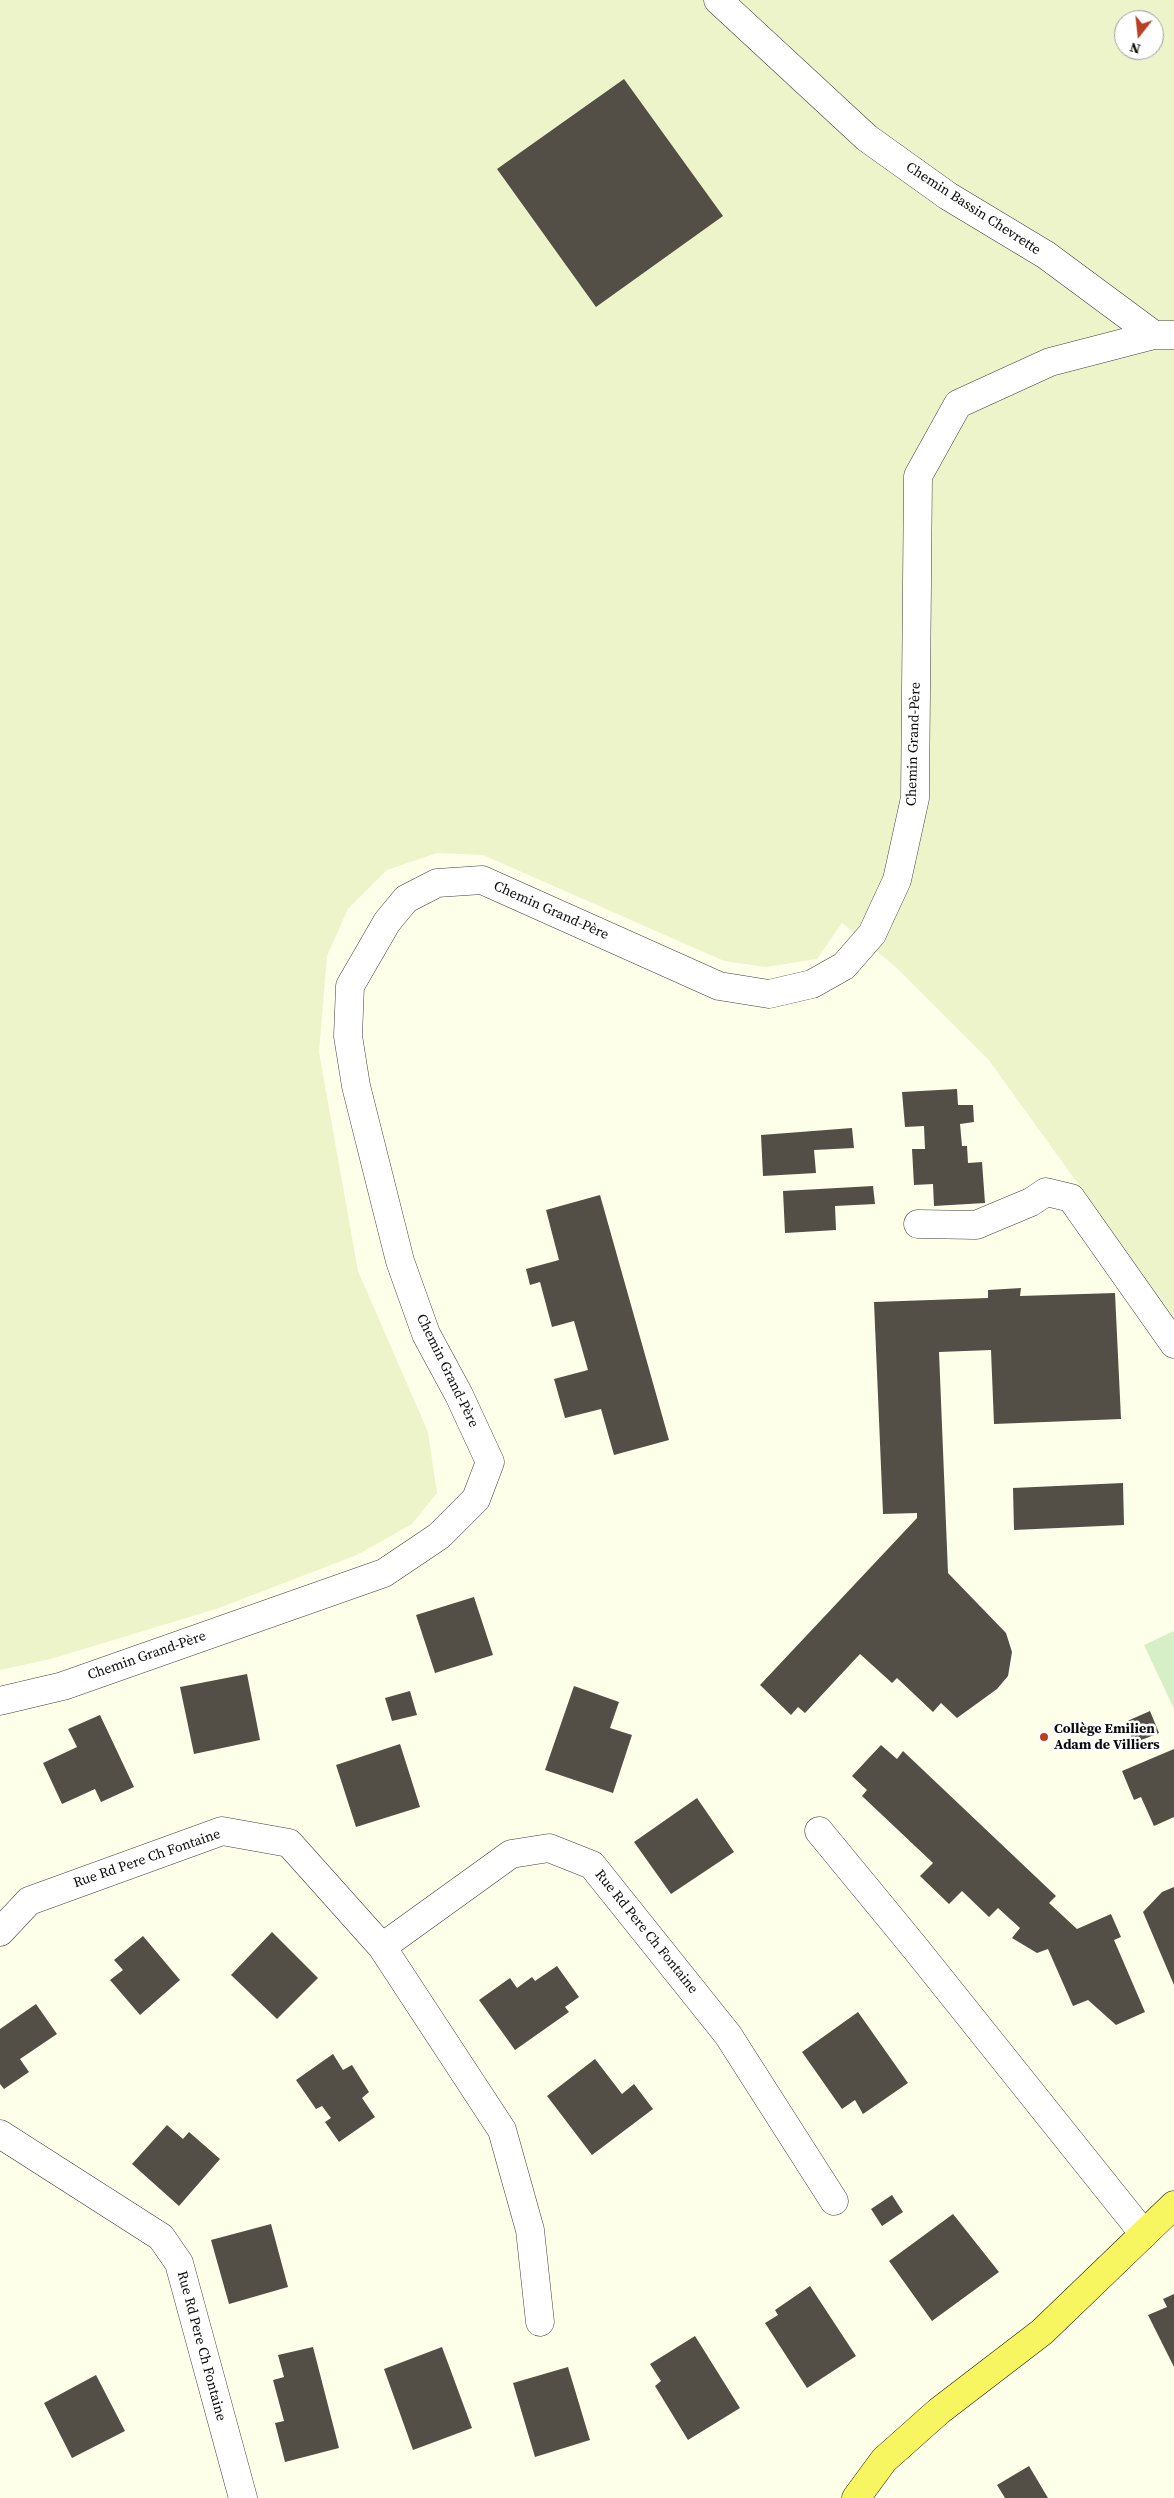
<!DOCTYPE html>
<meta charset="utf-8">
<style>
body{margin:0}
#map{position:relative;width:1174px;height:2498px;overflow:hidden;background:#feffe9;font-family:"Source Serif 4",serif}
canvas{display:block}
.north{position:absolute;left:1114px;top:10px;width:50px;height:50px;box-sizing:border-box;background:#fff;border:1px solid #9d9d9d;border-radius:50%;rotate:196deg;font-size:14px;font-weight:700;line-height:20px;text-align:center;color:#0b0b0b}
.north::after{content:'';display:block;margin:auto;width:18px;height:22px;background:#b93f25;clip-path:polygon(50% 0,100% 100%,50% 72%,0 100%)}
</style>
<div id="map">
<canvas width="1174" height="2498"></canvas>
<div class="north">N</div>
</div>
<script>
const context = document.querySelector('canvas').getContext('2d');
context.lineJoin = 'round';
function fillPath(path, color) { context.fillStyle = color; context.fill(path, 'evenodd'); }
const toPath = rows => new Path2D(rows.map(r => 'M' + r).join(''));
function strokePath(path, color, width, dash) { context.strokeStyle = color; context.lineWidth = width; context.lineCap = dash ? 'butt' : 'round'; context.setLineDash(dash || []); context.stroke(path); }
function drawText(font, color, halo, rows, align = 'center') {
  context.font = font + ' "Source Serif 4",serif'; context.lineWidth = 5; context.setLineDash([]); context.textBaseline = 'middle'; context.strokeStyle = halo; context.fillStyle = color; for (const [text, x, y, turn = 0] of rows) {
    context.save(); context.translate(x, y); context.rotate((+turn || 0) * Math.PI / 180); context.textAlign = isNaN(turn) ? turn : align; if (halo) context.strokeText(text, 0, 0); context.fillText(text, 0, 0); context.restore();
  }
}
const farmland = toPath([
 [0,0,1174,0,1174,1317,988,1059,897,968,842,923,817,959,766,967,724,961,483,855,437,853,387,870,348,909,327,956,319,1052,358,1271,428,1432,437,1493,412,1524,357,1555,219,1608,51,1659,0,1670],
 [1124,20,1154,20,1154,50,1124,50]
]);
const pitch = toPath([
 [1174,1631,1174,1709,1144,1645]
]);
const building = toPath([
 [624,79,723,216,596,307,497,169],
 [957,1089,958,1105,973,1105,974,1122,960,1124,962,1146,967,1146,968,1163,982,1162,985,1203,934,1206,933,1184,914,1185,912,1149,925,1149,924,1126,905,1127,902,1092],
 [852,1128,854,1148,814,1150,816,1173,763,1176,761,1135],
 [873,1186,875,1204,835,1206,836,1230,785,1233,783,1191],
 [600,1195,669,1440,614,1455,601,1409,565,1418,554,1379,588,1370,574,1321,552,1327,540,1282,530,1285,526,1269,559,1260,546,1210],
 [1021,1288,1020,1296,1115,1293,1121,1419,994,1424,991,1350,939,1352,948,1573,1006,1633,1012,1652,1008,1676,997,1689,957,1718,941,1703,933,1712,897,1678,892,1683,860,1654,805,1713,798,1707,791,1715,760,1685,917,1518,917,1513,883,1514,874,1302,988,1298,988,1290],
 [1123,1483,1124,1525,1014,1530,1013,1488],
 [474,1597,493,1655,435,1673,416,1615],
 [247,1674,260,1740,194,1754,180,1687],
 [574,1686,619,1702,610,1728,632,1735,613,1793,545,1770],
 [410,1691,417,1715,392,1721,385,1698],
 [1150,1711,1159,1733,1134,1743,1125,1722],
 [100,1715,134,1787,101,1802,95,1789,62,1804,43,1763,77,1747,68,1729],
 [400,1744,420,1807,356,1827,336,1765],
 [881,1745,897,1759,903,1751,1056,1896,1049,1903,1077,1929,1111,1914,1121,1937,1114,1940,1145,2012,1116,2025,1088,2000,1073,2006,1048,1949,1037,1953,1012,1938,1020,1928,998,1908,989,1917,962,1891,949,1904,920,1876,933,1863,862,1796,867,1790,852,1776],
 [1174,1749,1174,1817,1154,1826,1141,1797,1134,1800,1122,1771],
 [697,1798,734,1852,671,1894,634,1842],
 [1174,1887,1174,1985,1143,1912,1162,1892],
 [272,1932,318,1978,277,2019,231,1975],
 [143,1936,180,1980,140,2015,110,1980,123,1970,114,1960],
 [557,1966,579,1997,565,2007,569,2012,515,2050,479,2000,510,1978,517,1988,532,1977,535,1981],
 [36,2004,57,2034,20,2059,29,2072,4,2089,0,2084,0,2029],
 [858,2012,908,2083,863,2114,855,2100,842,2109,802,2052],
 [333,2054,343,2070,352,2065,369,2092,362,2098,375,2117,339,2142,325,2122,331,2118,322,2106,316,2109,296,2080],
 [595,2059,622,2094,634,2084,653,2109,592,2155,547,2096],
 [167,2125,183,2139,189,2132,220,2159,179,2206,132,2164],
 [892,2195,903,2212,882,2226,871,2209],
 [953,2214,999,2272,932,2321,889,2261],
 [271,2224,288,2287,229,2304,211,2240],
 [810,2286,856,2356,807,2388,765,2323,778,2315,775,2310],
 [1174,2294,1174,2367,1148,2315,1167,2307,1163,2299],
 [695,2336,740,2408,688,2440,655,2386,661,2381,650,2364],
 [313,2347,339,2448,285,2462,275,2423,284,2421,273,2380,284,2377,278,2355],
 [442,2347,472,2428,413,2450,384,2369],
 [568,2367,590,2440,535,2457,513,2383],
 [96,2375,125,2431,72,2458,44,2403],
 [1029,2466,1048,2498,1005,2498,997,2485]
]);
const minor = toPath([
 [718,0,867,138,948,196,1046,255,1154,335,1174,335],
 [918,1224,976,1225,1031,1202,1046,1192,1071,1198,1174,1344],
 [0,1701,63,1686,384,1573,439,1536,476,1499,490,1462,459,1395,426,1334,400,1261,356,1086,348,1036,350,986,387,922,406,899,437,883,482,880,719,986,769,994,812,984,844,966,872,934,897,880,915,798,918,476,958,404,1050,362,1154,335],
 [819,1831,916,1949,1144,2234],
 [0,1932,29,1901,222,1831,289,1843,382,1947,502,2130,530,2230,540,2322],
 [382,1947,511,1854,549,1848,592,1865,728,2035,834,2201],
 [0,2134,161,2237,179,2263,243,2498]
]);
const major = toPath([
 [856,2498,884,2460,939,2411,1042,2332,1174,2205]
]);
const markers = [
 [1044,1737,5,"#b93f25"]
];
const streetNames = [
 ["Chemin Bassin Chevrette",973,209,33],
 ["Chemin Grand-Père",914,744,-88],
 ["Chemin Grand-Père",551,911,24],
 ["Chemin Grand-Père",447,1371,64],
 ["Chemin Grand-Père",147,1656,-19],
 ["Rue Rd Pere Ch Fontaine",147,1859,-19],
 ["Rue Rd Pere Ch Fontaine",646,1932,51],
 ["Rue Rd Pere Ch Fontaine",201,2346,75]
];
const poiNames = [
 ["Collège Emilien",1054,1729],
 ["Adam de Villiers",1054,1745]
];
fillPath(farmland, '#eef4ca');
fillPath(pitch, '#d7efc6');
fillPath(building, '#534f47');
strokePath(minor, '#3e3e3e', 29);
strokePath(major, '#1c1c1c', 29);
strokePath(minor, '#fff', 28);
strokePath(major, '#f8f660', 28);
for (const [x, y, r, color] of markers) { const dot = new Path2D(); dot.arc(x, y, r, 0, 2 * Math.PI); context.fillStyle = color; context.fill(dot); strokePath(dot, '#fff', 2); }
drawText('14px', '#0b0b0b', '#fff', streetNames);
drawText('bold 14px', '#0b0b0b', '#fff', poiNames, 'left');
</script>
